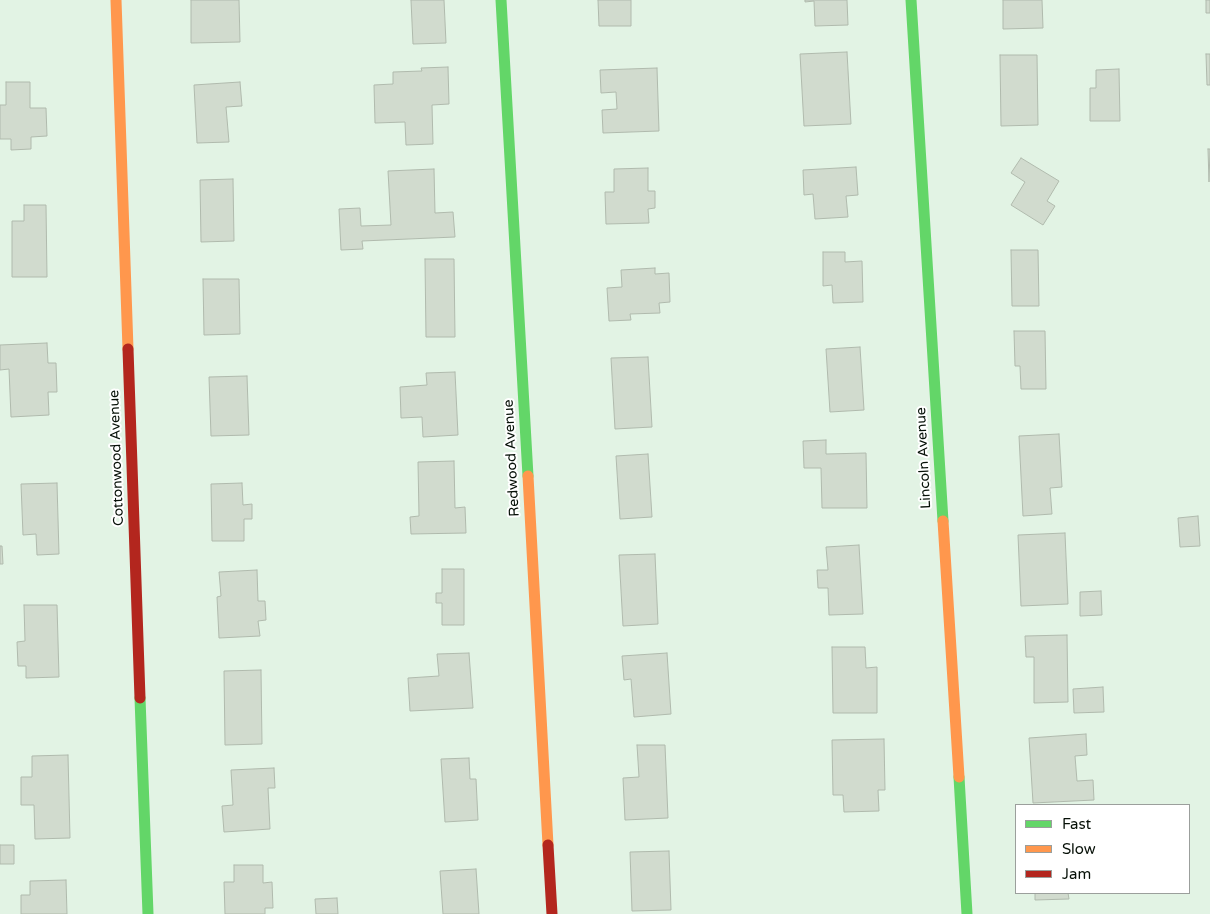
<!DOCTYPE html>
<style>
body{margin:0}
#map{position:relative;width:1210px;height:914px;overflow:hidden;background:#e2f3e4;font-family:"Varela Round",sans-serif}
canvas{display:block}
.legend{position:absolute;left:1015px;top:804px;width:175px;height:90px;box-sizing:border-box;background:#fff;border:1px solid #9b9f9c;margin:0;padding:6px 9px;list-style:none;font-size:15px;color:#061007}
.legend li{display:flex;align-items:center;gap:10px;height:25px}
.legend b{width:25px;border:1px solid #9b9f9c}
</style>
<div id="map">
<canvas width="1210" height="914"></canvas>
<ul class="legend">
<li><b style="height:6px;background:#63d668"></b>Fast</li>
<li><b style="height:6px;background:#ff974d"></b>Slow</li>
<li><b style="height:6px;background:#b3261e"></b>Jam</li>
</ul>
</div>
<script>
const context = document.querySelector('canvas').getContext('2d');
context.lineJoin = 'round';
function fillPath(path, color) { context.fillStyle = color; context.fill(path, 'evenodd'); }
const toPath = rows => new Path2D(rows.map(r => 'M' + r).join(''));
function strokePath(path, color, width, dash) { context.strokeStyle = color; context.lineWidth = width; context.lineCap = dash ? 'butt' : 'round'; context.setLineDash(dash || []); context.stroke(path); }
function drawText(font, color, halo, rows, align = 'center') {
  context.font = font + ' "Varela Round",sans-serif'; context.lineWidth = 4; context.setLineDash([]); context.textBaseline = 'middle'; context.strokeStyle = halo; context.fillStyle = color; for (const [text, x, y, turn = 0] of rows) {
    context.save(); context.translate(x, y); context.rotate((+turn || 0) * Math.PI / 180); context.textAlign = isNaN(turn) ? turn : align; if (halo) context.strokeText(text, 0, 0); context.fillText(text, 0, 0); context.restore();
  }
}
const building = toPath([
 [191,0,239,0,240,42,191,43,191,0],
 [411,0,444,0,446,43,413,44,411,0],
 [598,0,631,0,631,26,599,26,598,0],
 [805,0,847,0,848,25,815,26,814,1,805,2,805,0],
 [1003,0,1042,0,1043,28,1003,29,1003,0],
 [1206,0,1210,0,1210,13,1206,13,1206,0],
 [847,52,851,124,804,126,800,54,847,52],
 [1206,54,1210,54,1210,85,1207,85,1206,54],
 [1000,55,1037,55,1038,125,1001,126,1000,55],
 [448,67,449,104,432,105,433,144,406,145,405,122,375,123,374,85,393,84,393,72,422,71,421,68,448,67],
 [657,68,659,131,603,133,602,110,617,109,616,92,601,93,600,70,657,68],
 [1119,69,1120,121,1090,121,1090,88,1096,88,1096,70,1119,69],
 [6,82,30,82,30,108,46,108,47,136,31,137,31,149,11,150,11,139,0,139,0,105,6,105,6,82],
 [240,82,242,106,226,107,229,142,197,143,194,85,240,82],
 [1208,149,1210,149,1209,182,1208,149],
 [1021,158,1059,181,1047,201,1055,206,1043,225,1011,205,1025,182,1011,173,1021,158],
 [856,167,858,195,846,196,848,217,815,219,813,194,804,195,803,170,856,167],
 [648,168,648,191,655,191,655,208,648,209,649,223,606,224,605,192,614,192,614,169,648,168],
 [434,169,435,213,453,212,455,237,362,241,363,249,341,250,339,209,360,208,361,226,391,225,388,171,434,169],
 [233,179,234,241,201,242,200,180,233,179],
 [24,205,46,205,47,277,12,277,12,221,24,221,24,205],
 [1011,250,1038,250,1039,306,1012,306,1011,250],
 [823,252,845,252,845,262,862,261,863,302,833,303,832,285,823,286,823,252],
 [425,259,454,259,455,337,426,337,425,259],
 [655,268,655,274,669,273,670,302,659,303,660,313,630,314,631,320,609,321,607,288,622,287,621,270,655,268],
 [203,279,239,279,240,334,204,335,203,279],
 [1014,331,1045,331,1046,389,1021,389,1020,366,1015,366,1014,331],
 [47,343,48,363,56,363,57,392,48,392,49,415,11,417,9,369,0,370,0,345,47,343],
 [860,347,864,410,830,412,826,349,860,347],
 [648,357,652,427,615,429,611,358,648,357],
 [455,372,458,435,423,437,422,417,401,418,400,387,427,385,426,373,455,372],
 [247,376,249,435,211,436,209,377,247,376],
 [1059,434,1062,487,1050,488,1052,514,1023,516,1019,436,1059,434],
 [826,440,826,454,866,453,867,508,822,508,821,468,804,468,803,441,826,440],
 [648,454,652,517,620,519,616,456,648,454],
 [454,461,455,508,465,507,466,533,411,534,410,517,419,516,418,462,454,461],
 [57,483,59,554,37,555,36,534,23,535,21,484,57,483],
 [242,483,243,505,252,504,252,519,244,519,244,541,212,541,211,484,242,483],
 [1198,516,1200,546,1180,547,1178,518,1198,516],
 [1065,533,1068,604,1021,606,1018,535,1065,533],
 [859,545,863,614,829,615,828,588,818,588,817,570,828,570,826,547,859,545],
 [0,546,2,546,3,564,0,564,0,546],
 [655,554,658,624,623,626,619,555,655,554],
 [442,569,464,569,464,625,442,625,442,603,436,603,436,593,442,593,442,569],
 [257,570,258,601,265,601,266,620,258,621,260,636,219,638,217,597,221,596,219,572,257,570],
 [1101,591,1102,615,1080,616,1080,592,1101,591],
 [24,605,57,605,59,677,26,678,26,666,18,666,17,642,25,641,24,605],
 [1067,635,1068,702,1034,703,1034,657,1026,657,1025,636,1067,635],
 [832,647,865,647,866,668,877,667,877,713,833,713,832,647],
 [469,653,473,708,410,711,408,678,439,676,437,654,469,653],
 [667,653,671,714,634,717,631,679,624,680,622,656,667,653],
 [261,670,262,744,225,745,224,671,261,670],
 [1103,687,1104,712,1074,713,1073,689,1103,687],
 [1086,734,1087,755,1075,756,1077,781,1093,780,1094,800,1033,803,1029,738,1086,734],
 [884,739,885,790,878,790,879,811,844,812,843,795,833,795,832,740,884,739],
 [637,745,665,745,668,818,625,820,623,778,639,777,637,745],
 [68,755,70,838,35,839,34,805,21,805,21,777,32,777,32,756,68,755],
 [469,758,470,779,476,779,478,820,445,822,441,759,469,758],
 [274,768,275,788,268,788,270,829,224,832,222,806,233,805,231,770,274,768],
 [0,845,14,845,14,864,0,864,0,845],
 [669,851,671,910,632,911,630,852,669,851],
 [234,865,263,865,263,883,272,882,273,908,265,908,265,914,225,914,224,882,234,882,234,865],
 [476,869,479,914,443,914,440,871,476,869],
 [66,880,67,914,21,914,21,895,30,895,30,881,66,880],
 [1035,893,1068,893,1069,899,1035,900,1035,893],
 [337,898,338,914,316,914,315,899,337,898]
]);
const fast = toPath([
 [501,0,528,476],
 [911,0,943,521],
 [140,698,148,914],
 [959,777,967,914]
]);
const slow = toPath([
 [116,0,128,349],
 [528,476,548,845],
 [943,521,959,777]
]);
const jam = toPath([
 [128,349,140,698],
 [548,845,552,914]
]);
const streetNames = [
 ["Cottonwood Avenue",117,458,-92],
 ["Redwood Avenue",512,458,-93],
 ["Lincoln Avenue",924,458,-93]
];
fillPath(building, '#d1dbce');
strokePath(building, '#b0baad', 1);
strokePath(fast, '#63d668', 11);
strokePath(slow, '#ff974d', 11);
strokePath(jam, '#b3261e', 11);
drawText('14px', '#061007', '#fff', streetNames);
</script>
